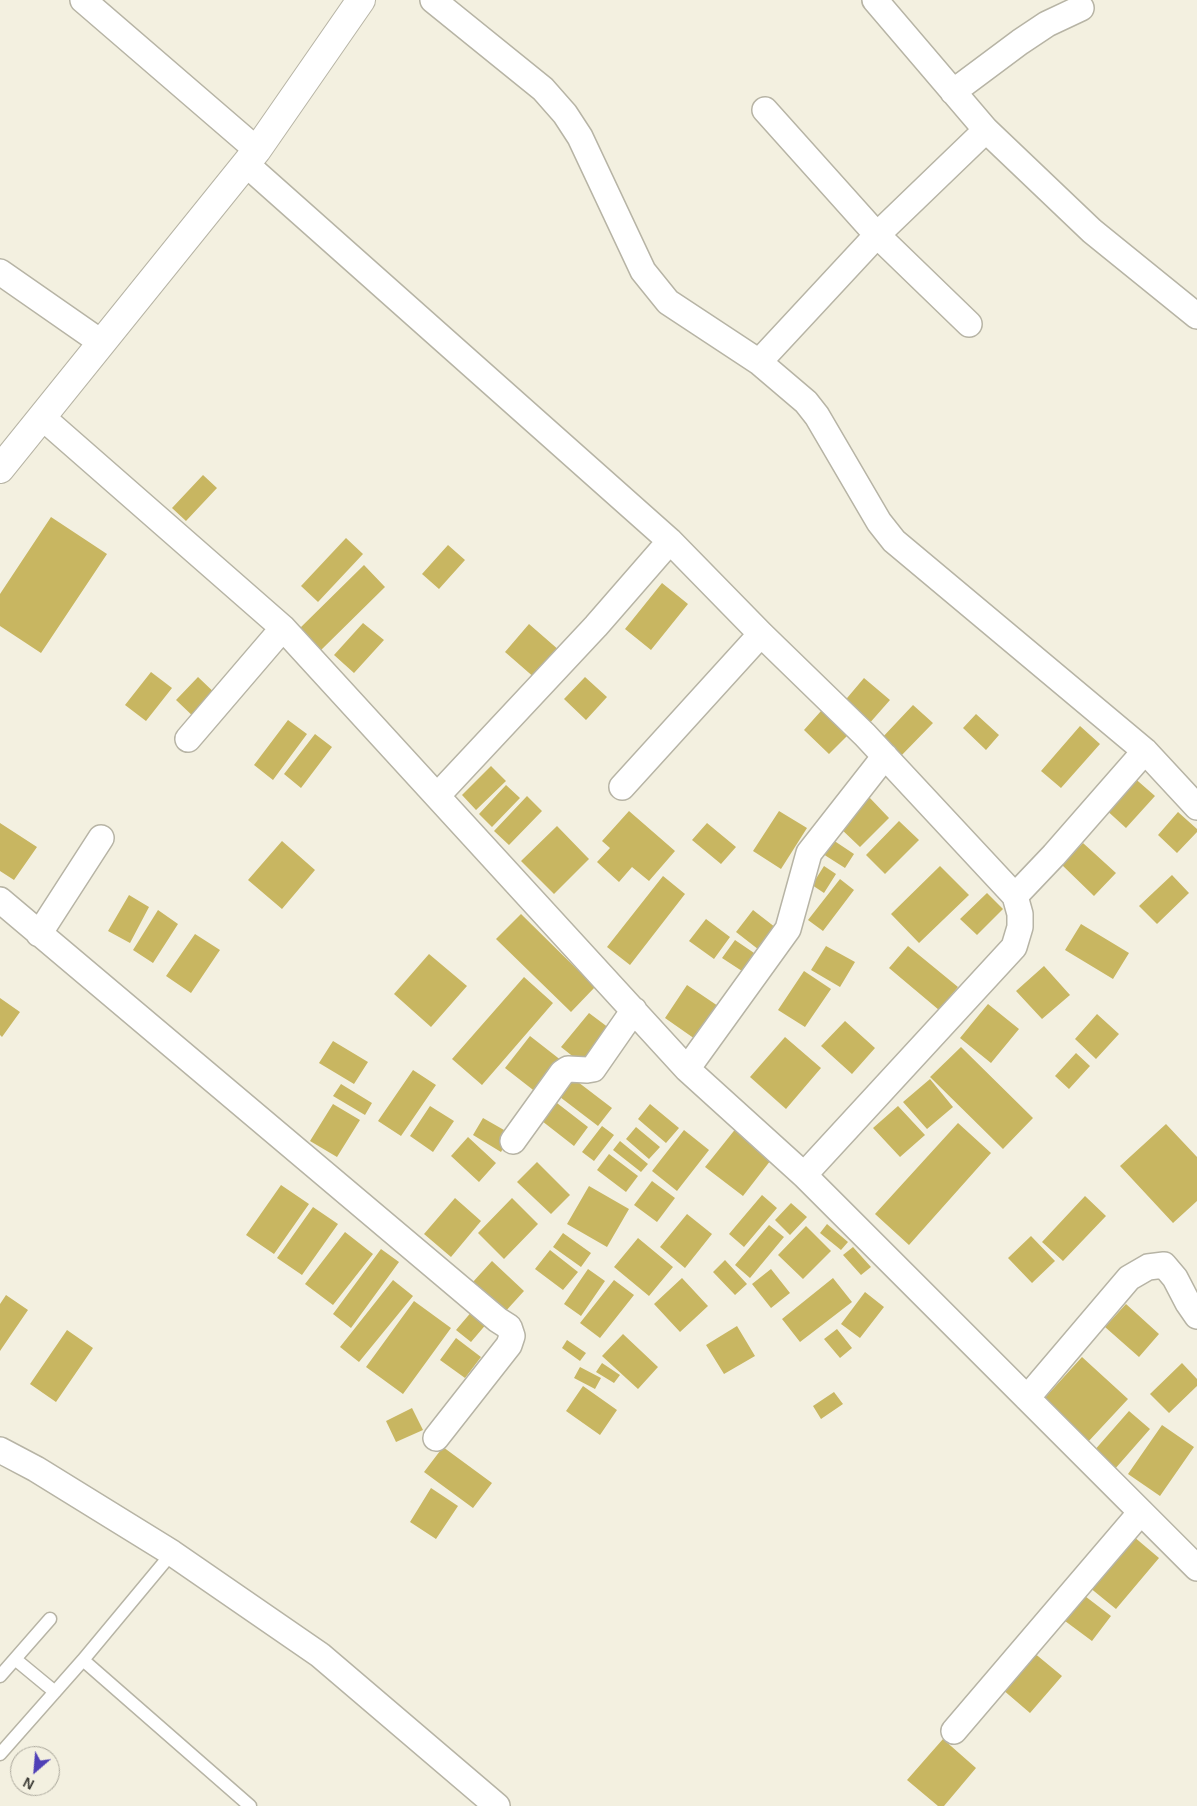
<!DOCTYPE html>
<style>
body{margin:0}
#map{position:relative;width:1197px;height:1806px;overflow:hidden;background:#f3f0e0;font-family:Helvetica,sans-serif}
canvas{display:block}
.north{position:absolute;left:10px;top:1746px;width:50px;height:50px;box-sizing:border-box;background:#f3f0e0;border:1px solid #aba89c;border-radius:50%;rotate:207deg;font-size:14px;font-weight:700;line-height:20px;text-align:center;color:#3e3d37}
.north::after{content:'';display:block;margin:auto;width:18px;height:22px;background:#4f40b7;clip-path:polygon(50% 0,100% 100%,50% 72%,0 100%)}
</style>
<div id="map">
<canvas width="1197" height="1806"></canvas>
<div class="north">N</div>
</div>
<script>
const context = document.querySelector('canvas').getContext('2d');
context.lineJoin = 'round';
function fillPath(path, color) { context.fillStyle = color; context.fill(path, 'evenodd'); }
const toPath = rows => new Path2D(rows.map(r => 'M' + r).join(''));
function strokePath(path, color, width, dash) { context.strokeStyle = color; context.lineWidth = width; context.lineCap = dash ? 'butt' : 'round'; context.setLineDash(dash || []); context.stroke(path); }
const building = toPath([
 [203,475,217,488,186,521,172,508],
 [51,517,107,554,41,653,0,626,0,594],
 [346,538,363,554,318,602,301,586],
 [448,545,465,560,439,589,422,574],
 [364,565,385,587,318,653,297,631],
 [662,583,688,604,651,650,625,629],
 [363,623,384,640,354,673,334,655],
 [529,624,560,651,536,679,505,652],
 [151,672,172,688,146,721,125,705],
 [198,677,220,698,198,721,176,700],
 [585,677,607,697,586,720,564,699],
 [864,678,890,700,868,725,842,704],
 [913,705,933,723,899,758,880,740],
 [821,711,848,735,829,754,804,730],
 [976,714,999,735,986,750,963,728],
 [288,720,307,734,273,780,254,765],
 [1080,726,1100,744,1061,788,1041,771],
 [315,734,332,747,301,788,284,774],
 [491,766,506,781,476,810,462,795],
 [1131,775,1155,796,1126,828,1103,807],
 [506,785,520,798,492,827,479,814],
 [527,796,542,811,509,845,494,831],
 [869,797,889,818,860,847,839,827],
 [629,811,675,851,649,881,632,867,619,882,597,862,610,848,602,841],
 [779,811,807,828,781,869,753,851],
 [1178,812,1197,829,1197,832,1177,853,1158,835],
 [899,821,919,840,885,874,866,855],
 [0,823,37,847,14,880,0,871],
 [707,823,736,847,721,864,692,840],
 [557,826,589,859,554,894,521,861],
 [833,840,854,854,845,868,823,854],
 [282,841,315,870,282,909,248,880],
 [1083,843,1116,873,1094,896,1062,865],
 [824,866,836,874,824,893,812,885],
 [940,866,969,895,919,943,891,914],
 [1172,875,1189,893,1157,924,1139,906],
 [663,876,685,894,630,965,607,947],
 [840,879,854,890,823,931,808,920],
 [987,893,1003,909,977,935,960,919],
 [129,895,149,907,130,943,108,931],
 [158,910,178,924,153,963,133,950],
 [753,910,780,931,763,953,736,932],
 [521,914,595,987,571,1012,496,939],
 [706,919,730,937,714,959,689,941],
 [1081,924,1129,953,1113,979,1065,950],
 [195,934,220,950,191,993,166,976],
 [735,940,757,955,745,973,722,958],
 [826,946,855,962,840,987,811,970],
 [908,946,958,987,939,1010,889,968],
 [429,954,467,986,431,1027,394,994],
 [1044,966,1070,995,1042,1019,1016,991],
 [804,971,831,989,805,1027,778,1010],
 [524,977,553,1003,482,1085,452,1059],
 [687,985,718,1006,695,1039,665,1018],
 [0,998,20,1012,2,1037,0,1035],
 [988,1004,1019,1029,991,1063,960,1038],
 [589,1013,613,1031,585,1066,561,1047],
 [1097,1014,1119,1034,1096,1059,1075,1039],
 [845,1021,875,1048,852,1074,821,1046],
 [530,1036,562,1061,537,1093,505,1068],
 [785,1037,821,1068,786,1109,750,1077],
 [333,1041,368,1062,354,1084,319,1063],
 [961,1047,1033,1118,1003,1149,930,1077],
 [1076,1053,1090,1066,1069,1089,1055,1076],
 [413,1070,436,1085,401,1136,378,1121],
 [574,1079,612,1108,598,1126,560,1097],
 [930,1079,953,1107,927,1129,903,1102],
 [341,1084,372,1103,365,1115,333,1096],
 [557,1103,588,1127,574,1146,542,1121],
 [333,1104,360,1120,337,1157,310,1141],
 [650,1104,679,1128,666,1143,638,1119],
 [430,1106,454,1121,433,1152,410,1136],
 [898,1106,925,1135,900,1157,873,1128],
 [483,1118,511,1134,501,1152,473,1135],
 [958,1123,991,1153,909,1245,875,1214],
 [1166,1124,1197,1157,1197,1201,1173,1223,1120,1166],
 [602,1126,614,1135,594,1161,582,1152],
 [636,1127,660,1147,649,1159,626,1139],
 [737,1127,774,1156,743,1196,705,1167],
 [684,1130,709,1150,677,1191,652,1171],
 [468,1137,496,1163,479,1182,451,1156],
 [620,1141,648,1164,641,1172,613,1150],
 [609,1154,638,1176,626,1192,597,1170],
 [537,1162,570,1195,551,1214,517,1182],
 [652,1181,675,1198,657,1222,634,1205],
 [281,1185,309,1204,274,1254,246,1235],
 [589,1186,629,1209,607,1247,567,1224],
 [762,1195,777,1208,744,1247,729,1234],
 [1085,1196,1106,1216,1063,1261,1042,1242],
 [455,1198,481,1221,451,1257,424,1234],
 [512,1198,538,1224,504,1259,478,1233],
 [791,1203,807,1217,790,1235,775,1220],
 [313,1207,338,1224,302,1275,277,1258],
 [687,1214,712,1234,685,1268,660,1247],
 [827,1224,848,1242,841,1250,820,1233],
 [769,1225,784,1237,750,1278,735,1265],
 [806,1226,831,1251,803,1279,778,1255],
 [345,1232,373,1254,333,1305,305,1284],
 [563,1233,591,1253,581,1267,553,1247],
 [1031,1236,1055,1261,1032,1283,1008,1258],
 [638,1238,673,1267,649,1296,614,1267],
 [853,1247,871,1267,861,1275,843,1255],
 [381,1249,399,1262,351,1328,333,1314],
 [550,1250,578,1272,563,1290,535,1269],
 [725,1260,747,1284,735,1295,713,1272],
 [492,1261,524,1291,504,1313,472,1283],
 [588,1269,605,1281,581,1316,564,1304],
 [771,1269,790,1293,771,1308,752,1284],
 [682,1278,708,1306,680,1332,654,1304],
 [833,1278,852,1302,800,1342,782,1319],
 [393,1280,413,1296,359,1362,340,1347],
 [614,1280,634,1295,600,1338,580,1323],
 [865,1292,884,1307,860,1338,841,1324],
 [6,1295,28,1310,0,1351,0,1304],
 [414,1301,451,1328,403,1394,366,1367],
 [1126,1304,1159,1334,1139,1357,1105,1327],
 [473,1310,488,1322,471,1342,456,1330],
 [737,1326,755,1356,724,1374,706,1345],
 [837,1329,852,1348,840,1358,824,1339],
 [67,1330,93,1348,56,1402,30,1384],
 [623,1334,658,1367,638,1389,602,1356],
 [456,1338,481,1357,465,1378,440,1360],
 [567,1340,586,1353,580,1361,562,1348],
 [1082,1357,1128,1399,1087,1443,1042,1401],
 [602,1363,620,1375,614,1383,596,1372],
 [1182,1363,1197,1379,1197,1386,1169,1413,1150,1394],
 [580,1367,601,1378,595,1389,574,1378],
 [583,1386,617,1410,600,1435,566,1411],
 [834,1392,843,1404,821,1419,813,1406],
 [412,1408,423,1430,396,1442,386,1421],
 [1129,1411,1150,1429,1114,1470,1093,1452],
 [1162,1425,1194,1447,1160,1496,1128,1474],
 [443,1447,492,1483,473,1508,424,1472],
 [431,1488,458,1506,436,1539,410,1522],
 [1133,1536,1159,1558,1116,1609,1089,1587],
 [1081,1593,1111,1616,1092,1641,1061,1618],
 [1033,1652,1062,1676,1030,1713,1002,1689],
 [943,1739,976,1768,944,1806,938,1806,907,1780]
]);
const service = toPath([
 [15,1659,55,1692],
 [83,1660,250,1806],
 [0,1676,50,1619],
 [0,1754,83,1660,172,1553]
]);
const minor = toPath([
 [83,0,257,150],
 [433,0,543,89,565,114,580,137,643,271,668,302,759,362,806,402,817,416,879,522,894,541,1145,751,1197,807],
 [875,0,986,130,1092,231,1197,316],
 [953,92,1020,42,1047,24,1081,8],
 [765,110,877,235,969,324],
 [246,164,670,541,761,634,865,735,1015,896,1020,914,1020,927,1014,947,804,1175],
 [0,272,102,343],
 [759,362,877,235,986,130],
 [42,417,283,628,687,1069,804,1175,1197,1568],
 [188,739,283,628],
 [622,787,761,634],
 [437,796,596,626,670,541],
 [1015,896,1054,855,1145,751],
 [0,900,498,1320,509,1327,512,1336,509,1345,436,1438],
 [39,934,101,838],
 [687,1069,788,929,809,853,885,756],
 [513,1141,562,1073,568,1069,587,1070,593,1069,634,1010],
 [1027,1398,1129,1278,1148,1267,1164,1265,1175,1278,1188,1303,1197,1316],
 [0,1450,36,1469,172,1553,320,1655,497,1806],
 [954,1731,1141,1512]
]);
const tertiary = toPath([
 [0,469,257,150,361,0]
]);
fillPath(building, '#c8b661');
strokePath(service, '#b7b4a5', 15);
strokePath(minor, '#b7b4a5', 28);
strokePath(tertiary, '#b7b4a5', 30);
strokePath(service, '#fff', 12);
strokePath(minor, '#fff', 25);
strokePath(tertiary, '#fff', 28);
</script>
